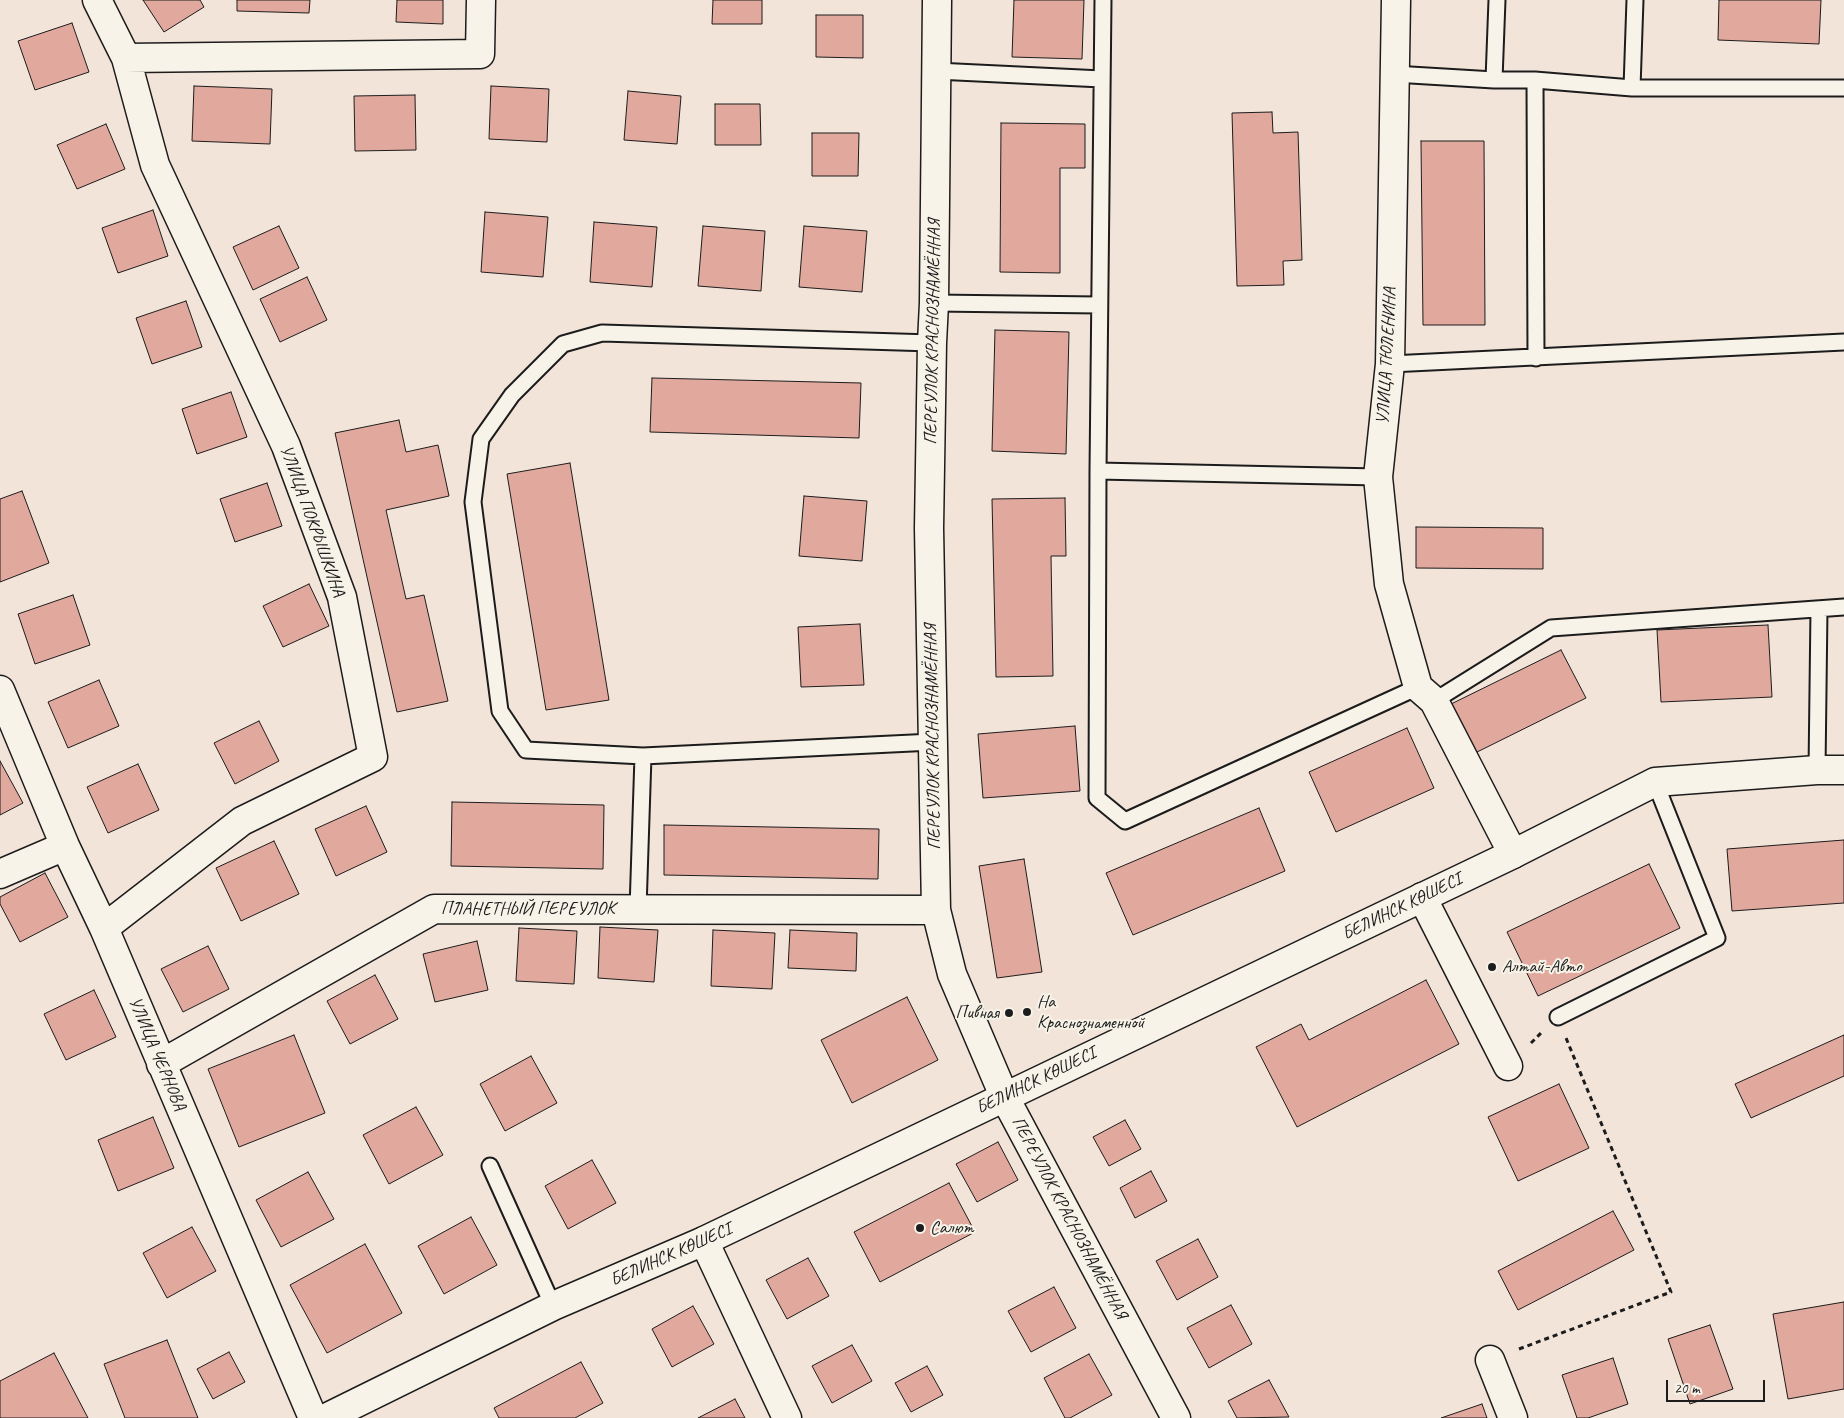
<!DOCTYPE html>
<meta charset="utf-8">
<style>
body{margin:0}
#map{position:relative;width:1844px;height:1418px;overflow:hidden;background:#f3e4d9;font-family:Caveat,sans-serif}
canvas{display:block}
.scale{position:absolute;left:1666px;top:1380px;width:99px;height:22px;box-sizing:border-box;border:2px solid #1c1c1c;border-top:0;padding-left:6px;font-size:15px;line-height:18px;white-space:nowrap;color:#1c1c1c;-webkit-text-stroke:4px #f7f3e8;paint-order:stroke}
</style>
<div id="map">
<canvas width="1844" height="1418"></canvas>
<div class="scale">20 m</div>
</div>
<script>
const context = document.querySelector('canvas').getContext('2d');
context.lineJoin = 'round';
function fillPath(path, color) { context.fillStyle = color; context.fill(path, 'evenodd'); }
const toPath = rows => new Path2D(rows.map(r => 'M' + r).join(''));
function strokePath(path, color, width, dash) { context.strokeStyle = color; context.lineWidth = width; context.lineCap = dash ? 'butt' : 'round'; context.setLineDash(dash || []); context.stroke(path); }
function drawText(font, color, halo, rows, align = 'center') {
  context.font = font + ' Caveat,sans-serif'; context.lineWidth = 4; context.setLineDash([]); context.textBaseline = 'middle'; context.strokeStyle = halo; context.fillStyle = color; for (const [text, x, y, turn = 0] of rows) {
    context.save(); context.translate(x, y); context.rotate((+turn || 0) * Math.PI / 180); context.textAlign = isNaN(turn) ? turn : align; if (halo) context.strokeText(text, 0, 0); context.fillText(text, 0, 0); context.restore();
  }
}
const building = toPath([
 [143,0,200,0,204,7,164,32,143,0],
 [237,0,310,0,309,13,237,11,237,0],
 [397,0,443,0,443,24,396,22,397,0],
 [713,0,762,0,762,24,712,24,713,0],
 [1014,0,1084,0,1082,59,1012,57,1014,0],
 [1719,0,1821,0,1819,44,1718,40,1719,0],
 [816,15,863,15,863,58,816,57,816,15],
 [72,23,89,72,35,90,18,41,72,23],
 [194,86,272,89,270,144,192,141,194,86],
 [491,86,549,89,547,142,489,139,491,86],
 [628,91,681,96,677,144,624,140,628,91],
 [415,95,416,150,355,151,354,96,415,95],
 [715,104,760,104,761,145,715,145,715,104],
 [1272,112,1273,133,1298,132,1302,260,1283,261,1284,285,1237,286,1232,113,1272,112],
 [1001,123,1085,124,1085,168,1060,168,1060,273,1000,272,1001,123],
 [106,124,125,169,77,189,57,145,106,124],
 [812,133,859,133,858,176,812,176,812,133],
 [1421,141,1484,141,1485,325,1423,325,1421,141],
 [153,210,168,256,118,273,102,228,153,210],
 [485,212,548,217,543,277,481,272,485,212],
 [594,222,657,227,652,287,590,282,594,222],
 [279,226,299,268,253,290,233,247,279,226],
 [703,226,765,231,761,291,698,286,703,226],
 [804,226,867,231,862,292,799,287,804,226],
 [307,277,327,320,280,342,260,299,307,277],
 [186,301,202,347,152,364,136,318,186,301],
 [995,330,1069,332,1066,454,992,451,995,330],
 [652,378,861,383,859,438,650,432,652,378],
 [231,392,247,437,197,454,182,409,231,392],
 [399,420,406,452,438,445,449,496,386,510,406,599,424,595,448,701,397,712,335,433,399,420],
 [570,463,609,700,546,710,507,474,570,463],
 [267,483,282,526,235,542,220,499,267,483],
 [22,491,49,563,0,582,0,499,22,491],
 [804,496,867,501,862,561,799,556,804,496],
 [1065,498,1066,556,1051,556,1053,676,996,677,992,499,1065,498],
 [1416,527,1543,528,1543,569,1416,568,1416,527],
 [309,584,329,626,283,647,263,606,309,584],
 [73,595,90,645,35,664,18,614,73,595],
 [860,624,864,685,801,687,798,627,860,624],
 [1768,625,1772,697,1661,702,1657,630,1768,625],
 [1561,650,1586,698,1471,755,1447,706,1561,650],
 [99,680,119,726,68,748,48,702,99,680],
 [259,721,279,761,235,784,214,743,259,721],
 [1075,726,1080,791,983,798,978,734,1075,726],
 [1407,728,1434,788,1336,832,1309,772,1407,728],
 [0,761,23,803,0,815,0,761],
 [138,764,159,810,108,833,87,787,138,764],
 [452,802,604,805,603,869,451,866,452,802],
 [366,806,387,852,336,876,315,829,366,806],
 [1259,808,1285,871,1133,935,1106,873,1259,808],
 [664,825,879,829,878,879,664,875,664,825],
 [1844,840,1844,903,1732,911,1727,849,1844,840],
 [274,841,299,894,241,921,216,868,274,841],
 [1024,859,1042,972,997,978,979,866,1024,859],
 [1649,864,1680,928,1538,996,1507,932,1649,864],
 [45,873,68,917,20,942,0,904,0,897,45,873],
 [600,927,658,930,654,982,598,978,600,927],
 [519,928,577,931,574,984,516,981,519,928],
 [713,930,775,933,772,989,711,986,713,930],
 [790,930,857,933,856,971,788,968,790,930],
 [477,941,488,990,435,1002,423,954,477,941],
 [208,946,229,989,183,1012,161,969,208,946],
 [375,975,398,1019,350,1044,327,1001,375,975],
 [1426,980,1459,1044,1297,1127,1256,1047,1301,1024,1309,1040,1426,980],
 [94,990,116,1037,66,1060,44,1014,94,990],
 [907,997,938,1060,852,1103,821,1040,907,997],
 [294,1035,325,1113,239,1147,208,1069,294,1035],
 [1844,1035,1844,1076,1751,1118,1735,1084,1844,1035],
 [531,1056,557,1103,505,1131,480,1084,531,1056],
 [1559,1084,1589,1148,1518,1181,1488,1117,1559,1084],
 [416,1107,443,1155,389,1184,363,1135,416,1107],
 [153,1117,174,1168,118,1191,98,1140,153,1117],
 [1125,1120,1141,1149,1109,1166,1093,1137,1125,1120],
 [998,1142,1018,1180,977,1202,956,1164,998,1142],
 [592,1160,616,1203,568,1229,545,1186,592,1160],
 [1151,1171,1167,1201,1135,1218,1120,1188,1151,1171],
 [308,1172,334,1219,281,1247,256,1200,308,1172],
 [949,1183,975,1232,880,1282,854,1232,949,1183],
 [1613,1211,1634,1250,1518,1310,1498,1271,1613,1211],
 [471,1217,497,1265,444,1294,418,1246,471,1217],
 [192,1227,216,1271,167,1298,143,1253,192,1227],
 [1198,1239,1218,1277,1177,1300,1156,1261,1198,1239],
 [365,1244,402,1313,327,1353,290,1285,365,1244],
 [808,1258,829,1296,787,1319,766,1280,808,1258],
 [1054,1287,1076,1328,1031,1352,1008,1311,1054,1287],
 [1844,1302,1844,1389,1788,1399,1773,1314,1844,1302],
 [1231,1305,1252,1344,1209,1368,1187,1328,1231,1305],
 [693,1306,714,1344,672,1367,652,1329,693,1306],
 [1710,1325,1733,1389,1690,1404,1668,1339,1710,1325],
 [167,1340,198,1418,125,1418,104,1364,167,1340],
 [852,1345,872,1381,832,1403,812,1366,852,1345],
 [229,1352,245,1382,213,1399,197,1369,229,1352],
 [54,1353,88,1418,0,1418,0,1381,54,1353],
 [1089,1354,1112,1395,1070,1418,1065,1418,1044,1378,1089,1354],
 [1613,1358,1628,1404,1588,1418,1577,1418,1562,1375,1613,1358],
 [581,1362,603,1403,575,1418,499,1418,494,1408,581,1362],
 [927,1366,943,1395,911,1412,895,1383,927,1366],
 [1269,1380,1289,1417,1237,1418,1228,1401,1269,1380],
 [735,1399,745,1418,698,1418,735,1399],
 [1482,1404,1487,1418,1441,1418,1482,1404]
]);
const path = toPath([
 [1531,1043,1541,1033],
 [1519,1349,1671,1292,1566,1038]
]);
const service = toPath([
 [1103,0,1098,471,1097,798,1125,821,1418,687],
 [936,71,1102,79],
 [1394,74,1494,80,1535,80,1536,358],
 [1494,80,1497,0],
 [1535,80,1632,88,1844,88],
 [1632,88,1635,0],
 [934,303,1099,305],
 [1390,364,1844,342],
 [1098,471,1378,477],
 [1434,701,1551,628,1844,607],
 [643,756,933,742],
 [1817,770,1819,609],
 [638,909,643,756,526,750,500,711,473,502,481,439,512,395,563,344,602,333,932,343],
 [1558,1017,1717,938,1655,782],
 [490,1166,553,1306]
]);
const minor = toPath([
 [97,0,126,58,155,165,286,446,342,597,373,757,242,821,104,928],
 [937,0,934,303,932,343,929,528,936,910,952,974,1004,1096,1176,1418],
 [1396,0,1390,364,1378,477,1389,584,1418,687,1434,701,1513,854],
 [126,58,480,54,481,0],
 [0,690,65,846,104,928,313,1418],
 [0,874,65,846],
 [1422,897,1508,1066],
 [161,1064,434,909,936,910],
 [704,1241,787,1418],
 [1490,1360,1513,1418]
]);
const secondary = toPath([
 [326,1418,553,1306,704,1241,1513,854,1655,782,1817,770,1844,770]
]);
const markers = [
 [1492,967,5,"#1c1c1c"],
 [1027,1012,5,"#1c1c1c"],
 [1009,1013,5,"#1c1c1c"],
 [920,1228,5,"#1c1c1c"]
];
const streetNames = [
 ["ПЕРЕУЛОК КРАСНОЗНАМЁННАЯ",933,332,-89],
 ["УЛИЦА ТЮЛЕНИНА",1387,356,-87],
 ["УЛИЦА ПОКРЫШКИНА",312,521,70],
 ["ПЕРЕУЛОК КРАСНОЗНАМЁННАЯ",933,737,-91],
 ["БЕЛИНСК КӨШЕСІ",1402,907,-26],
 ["ПЛАНЕТНЫЙ ПЕРЕУЛОК",528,909],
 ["УЛИЦА ЧЕРНОВА",157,1054,67],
 ["БЕЛИНСК КӨШЕСІ",1036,1081,-26],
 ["ПЕРЕУЛОК КРАСНОЗНАМЁННАЯ",1069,1218,62],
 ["БЕЛИНСК КӨШЕСІ",671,1255,-24]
];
const poiNames = [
 ["Алтай-Авто",1502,967],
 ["На",1037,1002],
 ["Краснознаменной",1037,1023],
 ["Пивная",999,1013,"right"],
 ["Салют",930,1228]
];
fillPath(building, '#e1a89d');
strokePath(building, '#1c1c1c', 1);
strokePath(service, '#1c1c1c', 19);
strokePath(minor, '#1c1c1c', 31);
strokePath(secondary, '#1c1c1c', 31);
strokePath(path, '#1c1c1c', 3, [5, 4]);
strokePath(service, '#f7f3e8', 15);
strokePath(minor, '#f7f3e8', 28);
strokePath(secondary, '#f7f3e8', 28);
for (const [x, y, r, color] of markers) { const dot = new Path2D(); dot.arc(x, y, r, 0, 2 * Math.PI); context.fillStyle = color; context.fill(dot); strokePath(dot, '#f7f3e8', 2); }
drawText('18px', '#1c1c1c', '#f7f3e8', streetNames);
drawText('18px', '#1c1c1c', '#f7f3e8', poiNames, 'left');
</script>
